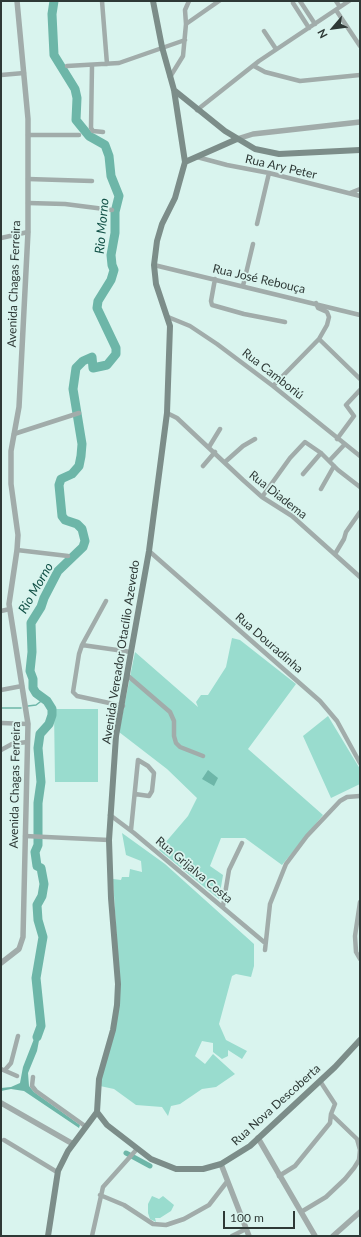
<!DOCTYPE html>
<meta charset="utf-8">
<style>
body{margin:0}
#map{position:relative;width:361px;height:1237px;overflow:hidden;background:#d9f4ee;font-family:Lato,sans-serif}
canvas{display:block}
.frame{position:absolute;inset:0;border:2px solid #2e3936;pointer-events:none}
.north{position:absolute;left:313px;top:8px;width:40px;height:40px;-webkit-text-stroke:3px #d9f4ee;paint-order:stroke;rotate:242deg;font-size:11px;font-weight:700;line-height:16px;text-align:center;color:#2e3936}
.north::after{content:'';display:block;margin:auto;width:14px;height:18px;background:#2e3936;clip-path:polygon(50% 0,100% 100%,50% 72%,0 100%)}
.scale{position:absolute;left:223px;top:1211px;width:72px;height:18px;box-sizing:border-box;border:2px solid #2e3936;border-top:0;padding-left:5px;font-size:12px;line-height:14px;white-space:nowrap;color:#2e3936;-webkit-text-stroke:3px #d9f4ee;paint-order:stroke}
</style>
<div id="map">
<canvas width="361" height="1237"></canvas>
<div class="frame"></div>
<div class="north">N</div>
<div class="scale">100 m</div>
</div>
<script>
const context = document.querySelector('canvas').getContext('2d');
context.lineJoin = 'round';
function fillPath(path, color) { context.fillStyle = color; context.fill(path, 'evenodd'); }
const toPath = rows => new Path2D(rows.map(r => 'M' + r).join(''));
function strokePath(path, color, width, dash) { context.strokeStyle = color; context.lineWidth = width; context.lineCap = dash ? 'butt' : 'round'; context.setLineDash(dash || []); context.stroke(path); }
function drawText(font, color, halo, rows, align = 'center') {
  context.font = font + ' Lato,sans-serif'; context.lineWidth = 3.5; context.setLineDash([]); context.textBaseline = 'middle'; context.strokeStyle = halo; context.fillStyle = color; for (const [text, x, y, turn = 0] of rows) {
    context.save(); context.translate(x, y); context.rotate((+turn || 0) * Math.PI / 180); context.textAlign = isNaN(turn) ? turn : align; if (halo) context.strokeText(text, 0, 0); context.fillText(text, 0, 0); context.restore();
  }
}
const green = toPath([
 [232,638,240,640,296,684,248,749,323,815,282,865,245,838,221,838,210,866,223,875,219,899,159,850,188,816,197,798,167,769,119,732,135,652,198,707,196,702,201,695,208,695,226,667],
 [54,709,98,709,98,782,55,782],
 [328,716,360,769,360,784,331,798,303,736],
 [122,833,165,864,254,944,254,966,251,977,236,974,232,976,219,1024,226,1040,247,1051,242,1059,228,1050,228,1056,222,1059,213,1052,213,1043,202,1041,195,1056,205,1064,213,1054,235,1074,216,1087,202,1089,180,1104,171,1106,168,1116,162,1107,136,1105,114,1089,100,1086,120,992,113,879,121,880,122,877,129,877,130,869,142,872,141,861,126,855],
 [152,1196,159,1199,163,1196,174,1205,171,1211,160,1218,155,1218,156,1222,150,1219,148,1213,148,1204]
]);
const water = toPath([
 [208,770,218,778,214,786,202,779],
 [42,1025,37,1051,28,1073,29,1086,34,1092,80,1125,79,1128,24,1091,11,1089,1,1091,1,1088,11,1087,20,1083,23,1067,39,1026]
]);
const stream = toPath([
 [28,706,36,705,44,699],
 [1,708,21,708]
]);
const canal = toPath([
 [126,1153,150,1166]
]);
const river = toPath([
 [37,1037,41,1026,36,978,43,937,38,920,37,905,42,896,44,884,41,868,37,866,35,852,38,845,38,803,41,782,38,748,40,734,49,724,52,715,52,709,47,701,36,693,33,688,33,679,30,671,32,652,31,623,41,607,44,598,58,571,83,547,85,541,82,529,77,524,65,520,62,516,59,485,61,479,72,474,79,466,81,456,82,444,73,389,76,368,83,361,92,357,93,368,107,365,116,354,116,348,97,308,98,301,111,280,114,270,112,265,111,255,115,233,115,212,119,196,111,176,109,156,105,145,89,136,76,120,77,98,75,89,54,55,52,14,54,1]
]);
const minor = toPath([
 [102,1,107,64],
 [300,1,315,24],
 [336,1,340,7],
 [293,3,309,28],
 [336,10,360,46],
 [186,24,219,1],
 [264,31,276,49],
 [67,66,119,63,185,40],
 [92,66,91,128,93,131,103,132],
 [254,66,265,72,300,81,360,75],
 [1,75,24,73],
 [170,77,183,56,186,24,185,10,189,1],
 [197,110,259,61,349,1],
 [28,135,79,135],
 [197,157,227,165,269,173,360,196],
 [28,179,92,181],
 [350,193,360,189],
 [28,203,65,204,112,210],
 [257,224,269,173],
 [1,238,28,232],
 [154,265,360,315],
 [215,279,211,301,212,305,244,314,285,322],
 [243,286,253,244],
 [316,303,318,308,327,312,329,317,327,325,319,339,360,379],
 [168,317,190,326,217,344,273,386,360,456],
 [273,386,319,339],
 [167,413,177,418,243,480,262,497,292,516,360,577],
 [14,434,79,413],
 [337,439,354,416,346,405,360,390],
 [209,447,220,429],
 [330,460,345,444],
 [225,462,243,446,255,439],
 [203,466,215,452],
 [303,474,321,453],
 [321,489,334,466],
 [262,497,290,458,305,442,321,453,338,470,360,487],
 [17,550,68,556],
 [149,551,320,701,337,721,360,763],
 [335,554,344,539,346,532,360,512],
 [106,601,82,645,79,654,73,692,77,696,123,706],
 [1,611,10,609],
 [82,645,131,652],
 [127,675,170,712,174,721,174,736,176,743,180,747,203,756],
 [1,690,22,686],
 [1,723,28,724],
 [1,750,12,744,27,742],
 [110,815,134,833,264,942],
 [131,830,138,760,148,766,154,773,152,791,149,796,135,794],
 [25,836,109,840],
 [360,902,355,936,356,952,360,959],
 [223,906,229,870,242,843],
 [265,950,270,904,286,864,307,836,340,801,347,797,360,796],
 [1,1069,17,1076],
 [5,1070,11,1063,18,1036],
 [33,1077,32,1086,36,1091,85,1126],
 [320,1081,335,1104,331,1114,357,1139,360,1150],
 [4,1140,57,1172],
 [279,1176,295,1166,330,1123,331,1114],
 [100,1195,124,1205,153,1224,166,1225,184,1219,209,1205,226,1183],
 [301,1212,326,1197,345,1179,354,1168,359,1160,360,1150],
 [92,1236,103,1187,137,1149],
 [232,1236,246,1229]
]);
const tertiary = toPath([
 [237,139,253,134,360,122],
 [1,963,19,949,23,937,28,724,9,604,17,550,18,535,11,484,11,451,19,407,28,232,28,119,17,1],
 [1,1103,73,1144],
 [258,1138,315,1236],
 [221,1164,249,1236],
 [333,1236,360,1212]
]);
const secondary = toPath([
 [174,90,225,131,255,149,279,154,360,150],
 [185,162,237,139],
 [97,1112,107,1125,151,1159,176,1169,203,1169,221,1164,250,1146,335,1067,360,1040],
 [48,1236,58,1171,68,1151,97,1112,99,1079,113,1030,117,1005,118,984,111,898,109,840,116,736,149,551,167,413,170,326,156,284,154,265,157,241,162,224,175,198,185,162,174,90,162,47,153,1]
]);
const streetNames = [
 ["Rua Ary Peter",281,167,13],
 ["Rua José Rebouça",259,279,13],
 ["Avenida Chagas Ferreira",14,284,-88],
 ["Rua Camboriú",273,374,38],
 ["Rua Diadema",278,495,38],
 ["Rua Douradinha",269,643,41],
 ["Avenida Vereador Otacílio Azevedo",121,652,-81],
 ["Avenida Chagas Ferreira",15,785,-89],
 ["Rua Grijalva Costa",194,870,40],
 ["Rua Nova Descoberta",276,1105,-42]
];
const waterNames = [
 ["Rio Morno",102,226,-85],
 ["Rio Morno",36,588,-60]
];
fillPath(green, '#99dcce');
fillPath(water, '#6db6a8');
strokePath(stream, '#6db6a8', 1.5);
strokePath(canal, '#6db6a8', 5);
strokePath(river, '#6db6a8', 9);
strokePath(minor, '#a1acaa', 4.5);
strokePath(tertiary, '#a1acaa', 5.5);
strokePath(secondary, '#7c8d89', 6);
drawText('12px', '#2e3936', '#d9f4ee', streetNames);
drawText('italic 13px', '#125147', '#d9f4ee', waterNames);
</script>
